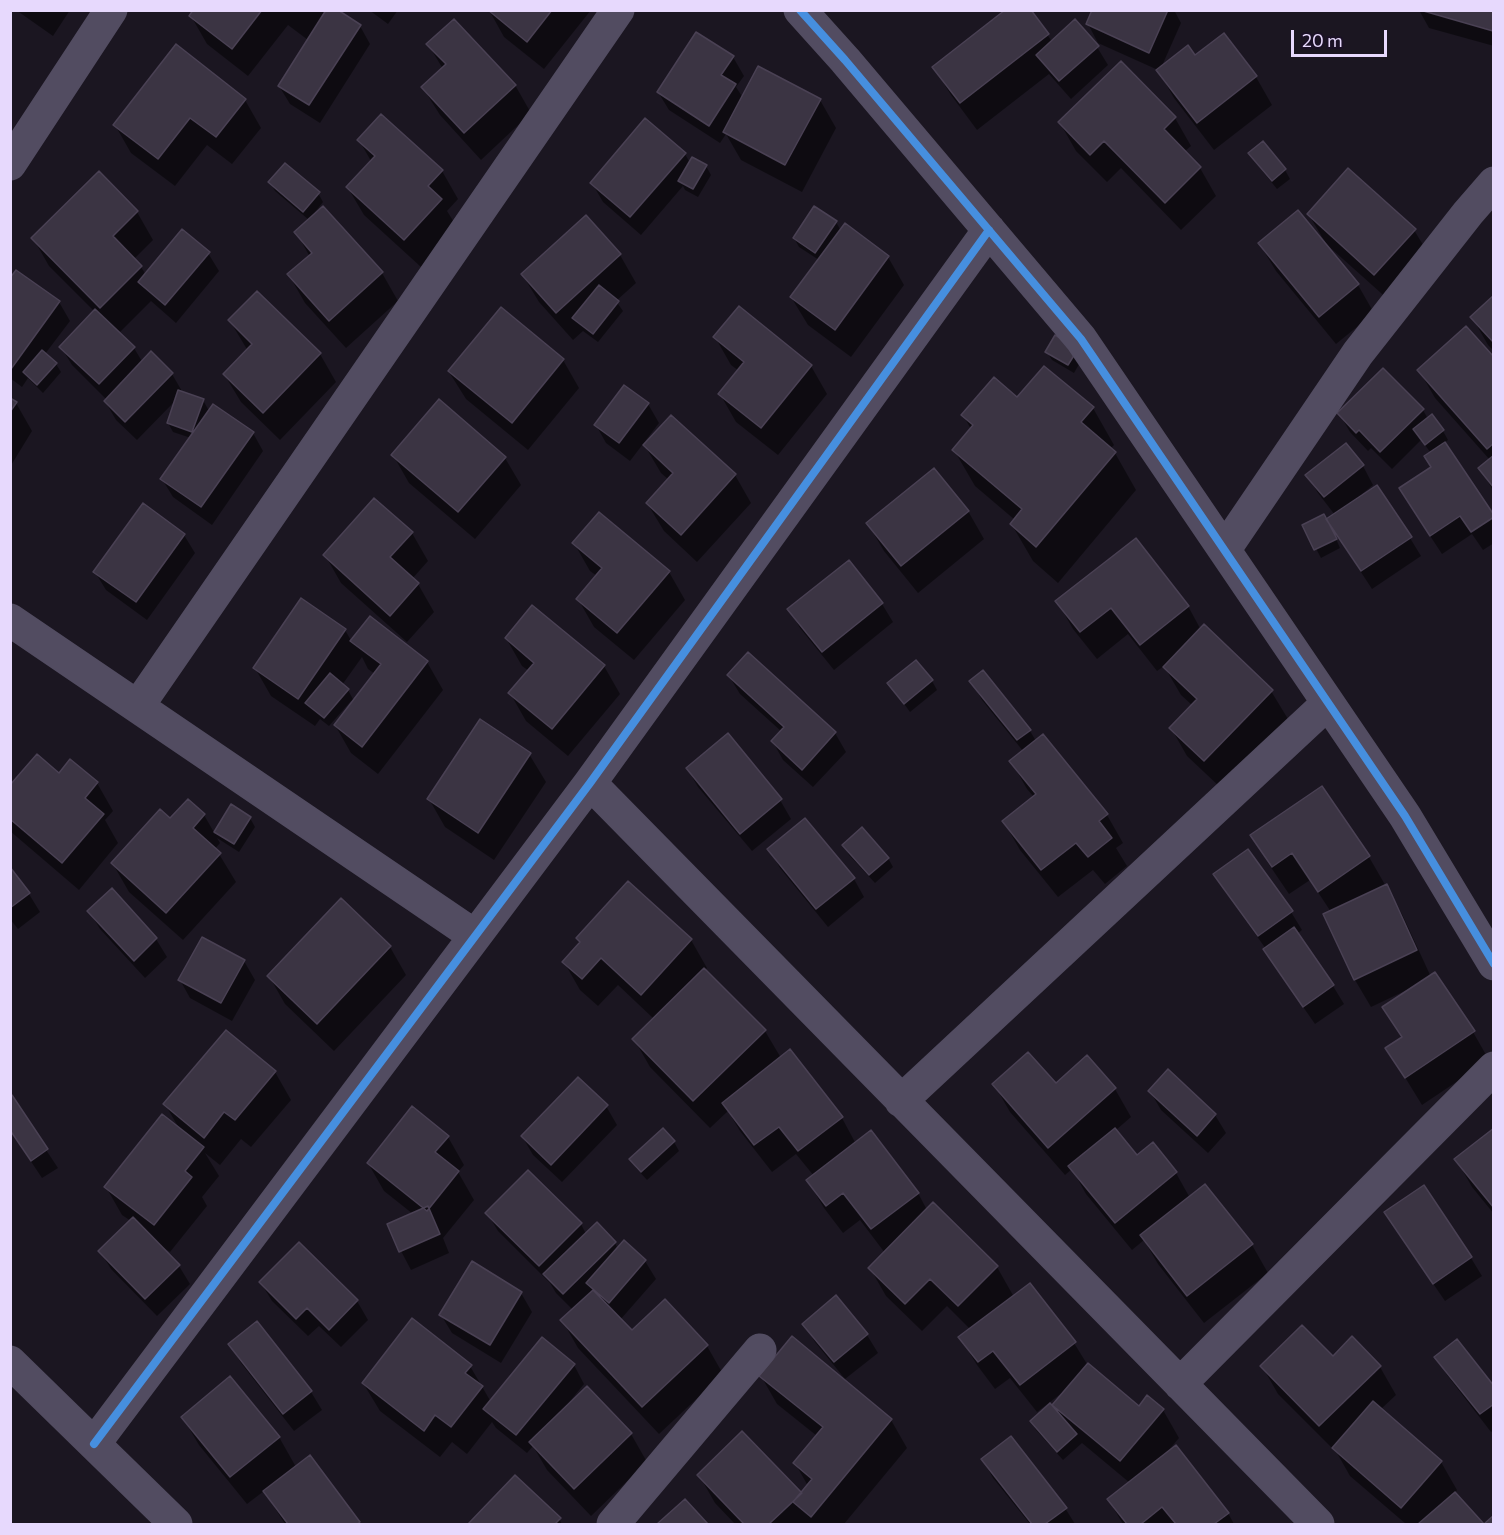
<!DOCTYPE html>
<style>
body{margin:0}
#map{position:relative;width:1504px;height:1535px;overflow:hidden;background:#1b1621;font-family:Commissioner,sans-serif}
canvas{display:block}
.frame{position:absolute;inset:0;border:12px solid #e7d9fd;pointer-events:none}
.scale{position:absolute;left:1291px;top:30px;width:96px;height:27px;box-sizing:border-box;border:3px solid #e7d9fd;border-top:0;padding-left:8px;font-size:18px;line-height:21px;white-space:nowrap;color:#e7d9fd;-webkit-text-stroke:4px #1b1126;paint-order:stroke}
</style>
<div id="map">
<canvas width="1504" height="1535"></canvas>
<div class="frame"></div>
<div class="scale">20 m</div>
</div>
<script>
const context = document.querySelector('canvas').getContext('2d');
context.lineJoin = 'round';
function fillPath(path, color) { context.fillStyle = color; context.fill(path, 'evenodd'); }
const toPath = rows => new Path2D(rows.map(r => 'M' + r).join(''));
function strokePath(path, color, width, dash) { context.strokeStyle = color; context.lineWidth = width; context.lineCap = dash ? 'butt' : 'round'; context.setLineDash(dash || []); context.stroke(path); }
const shadow = toPath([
 [16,10,70,10,53,36],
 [195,10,336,10,360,26,370,44,320,123,290,104,279,86,308,40,288,25,248,76,207,44,191,16],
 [369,10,398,10,388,24],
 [489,10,591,10,544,69,504,37],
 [1094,10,1174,10,1181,23,1161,68,1195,57,1223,35,1256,77,1272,105,1214,150,1174,98,1158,70,1098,43,1088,24],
 [1419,10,1494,10,1494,46,1429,28],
 [1047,34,1052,42,1097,47,1108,65,1071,99,1049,74,977,130,951,95,934,68],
 [428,44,515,85,531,113,481,160,440,115,423,88,443,69],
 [733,57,744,76,736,87,743,98,820,100,836,128,802,192,741,160,726,134,720,143,669,110,658,92],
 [245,100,261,128,232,164,207,145,175,186,131,153,115,125],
 [381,116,442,171,458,199,447,211,457,227,421,267,364,215,348,188,371,161,359,140],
 [1175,118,1191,146,1184,152,1200,168,1216,196,1181,230,1121,168,1107,182,1076,151,1060,123],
 [1263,143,1285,170,1290,179,1277,189,1255,162,1250,154],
 [685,154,690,163,706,166,711,175,698,197,685,190,683,186,641,235,603,202,592,183],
 [99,173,137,212,153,240,134,259,141,267,146,275,208,253,219,271,176,323,151,301,119,333,134,348,143,363,151,354,172,374,183,393,203,400,209,411,253,433,263,451,212,525,173,497,162,479,191,438,173,432,168,423,177,399,137,440,116,420,105,401,107,400,72,365,61,347,95,312,49,266,33,238],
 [270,182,318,193,323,202,312,216,382,273,398,301,346,348,305,303,289,275,310,257,296,232,309,220,275,191],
 [1309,215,1414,230,1431,258,1391,302,1325,243,1324,244,1358,285,1374,313,1336,344,1276,271,1259,243,1323,243,1325,242],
 [586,217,620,255,636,283,616,301,623,311,598,342,583,331,573,340,539,302,522,274],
 [836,222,841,231,888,257,904,285,851,357,808,325,791,297,819,260,799,247,794,238],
 [10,281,59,302,70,321,45,354,56,364,61,372,43,393,28,378,22,387,10,378],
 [257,293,320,354,336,382,280,440,241,402,224,374,248,351,230,321],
 [1494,297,1494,351,1488,345,1472,317],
 [739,308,811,366,827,394,778,455,736,422,720,394,739,371,731,365,715,337],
 [1055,337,1082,359,1074,373,1052,360,1047,352],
 [1494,359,1494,492,1480,468,1490,460,1435,398,1419,370],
 [563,360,579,388,528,450,466,399,449,372],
 [1018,399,1093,408,1114,445,1110,449,1115,453,1136,490,1058,583,1033,561,1012,525,1015,520,975,486,954,450,971,429,963,415],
 [10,400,16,403,32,431,10,467],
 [648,404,659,423,630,461,606,443,596,425],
 [1423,410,1428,419,1432,416,1443,431,1448,440,1444,443,1494,518,1494,543,1483,550,1472,534,1442,554,1411,507,1432,468,1431,453,1421,440,1392,469,1371,448,1368,451,1350,432,1339,413],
 [1346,445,1363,466,1373,485,1362,494,1410,538,1421,556,1372,589,1334,531,1333,532,1340,548,1321,558,1304,526,1326,520,1335,515,1318,493,1307,475],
 [645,446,735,475,751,503,697,562,664,531,647,503,669,480,661,473],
 [393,455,505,458,521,485,475,539,409,483],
 [968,511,984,539,918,593,884,551,868,524],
 [412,533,428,561,412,579,418,584,434,612,407,642,341,583,325,555],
 [184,535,195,553,147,620,106,590,95,572],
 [574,543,669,572,685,600,634,660,594,627,578,599,597,576,590,571],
 [848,562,882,604,893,622,834,670,800,628,789,609],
 [1057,601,1188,606,1201,630,1271,691,1288,719,1221,788,1187,756,1171,728,1193,706,1181,695,1164,666,1157,671,1128,634,1097,659,1073,629],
 [532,607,604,666,620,694,568,756,526,721,510,693,529,671,522,666,506,638],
 [345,630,352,642,427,662,443,690,378,774,351,753,335,725,353,703,351,701,329,726,320,719,315,726,271,696,255,668],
 [362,657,368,669,375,674,354,701,348,690,342,685],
 [916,662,932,681,937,690,910,712,889,683],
 [729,676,835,733,846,752,813,787,783,760,773,742,782,732,740,694],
 [971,681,1030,731,1036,741,1107,815,1123,843,1116,848,1127,866,1105,884,1093,870,1058,897,1020,850,1004,822,1034,797,1027,789,1011,761,1023,751,982,700],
 [529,754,546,782,494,860,445,827,429,799],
 [687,768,780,800,791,819,752,851,698,787],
 [59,775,97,783,113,811,105,820,118,843,79,890,10,831,10,787],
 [1321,788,1369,857,1402,914,1431,977,1473,1032,1489,1060,1422,1105,1387,1048,1402,1038,1384,1008,1410,991,1409,989,1371,1007,1355,980,1331,912,1310,880,1289,894,1268,863,1252,835],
 [188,801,204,815,215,834,231,806,250,818,255,827,239,852,217,838,220,843,214,850,219,854,236,882,183,940,129,892,113,864,170,821],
 [844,846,888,858,893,867,875,883,849,855],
 [769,849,854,879,864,897,828,927,780,868],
 [10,870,29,894,40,912,18,929,10,919],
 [1215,875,1291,912,1302,930,1297,934,1333,986,1344,1004,1315,1024,1276,968,1266,949,1226,893],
 [111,890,156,939,167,957,145,978,100,929,89,911],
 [578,939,691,940,707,968,705,970,765,1031,781,1058,790,1051,842,1118,856,1144,918,1193,927,1210,997,1267,1014,1297,1074,1343,1087,1364,1139,1408,1163,1410,1179,1438,1167,1452,1228,1513,1234,1524,1123,1524,1108,1499,1130,1483,1082,1443,1063,1460,1036,1430,1031,1422,1060,1414,1054,1405,1063,1392,1037,1412,1010,1378,995,1389,977,1365,960,1337,971,1330,947,1306,922,1331,886,1296,870,1268,885,1253,860,1220,843,1233,824,1208,808,1181,814,1176,796,1154,772,1172,740,1131,728,1111,710,1128,650,1067,634,1039,654,1019,618,985,598,1006,580,990,564,962,580,944],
 [390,947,406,975,334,1051,285,1004,269,976],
 [244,961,255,980,232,1021,190,998,180,980],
 [1087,1057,1115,1089,1131,1117,1116,1130,1137,1157,1153,1144,1176,1173,1190,1198,1205,1186,1252,1245,1268,1273,1204,1323,1158,1264,1144,1240,1132,1250,1086,1194,1072,1169,1065,1175,1010,1112,994,1084,1055,1085],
 [275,1072,291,1100,251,1147,241,1139,220,1165,205,1153,219,1176,202,1197,207,1206,170,1252,164,1248,163,1249,179,1266,190,1284,157,1316,111,1269,100,1251,131,1221,122,1215,106,1187,180,1130,165,1104],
 [1150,1091,1215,1115,1226,1133,1208,1153,1161,1110],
 [11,1097,58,1168,42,1178,10,1130],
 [606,1106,617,1125,562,1182,533,1155,522,1136],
 [662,1130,674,1142,679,1151,647,1180,636,1168,631,1159],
 [1494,1130,1494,1214,1472,1187,1456,1159],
 [448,1137,464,1165,458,1172,474,1200,443,1238,449,1253,411,1270,401,1251,413,1214,384,1191,368,1163],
 [1423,1187,1471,1258,1482,1276,1445,1301,1397,1231,1386,1213],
 [487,1213,581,1224,586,1234,615,1243,618,1249,645,1261,656,1279,620,1320,632,1333,707,1346,723,1374,659,1434,578,1348,562,1320,573,1310,556,1293,550,1283,498,1231],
 [473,1263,521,1293,532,1312,501,1363,452,1333,441,1315],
 [261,1283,357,1301,368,1320,341,1347,319,1326,308,1336,272,1301],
 [836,1297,867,1335,878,1353,845,1379,815,1342,804,1324],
 [230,1344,311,1392,322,1410,294,1431,241,1363],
 [1436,1357,1494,1388,1494,1430,1491,1432,1447,1375],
 [1333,1358,1380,1367,1396,1395,1381,1409,1441,1462,1457,1490,1454,1494,1482,1524,1406,1524,1350,1476,1337,1453,1278,1394,1262,1366],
 [574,1365,584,1384,567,1405,569,1406,587,1388,631,1434,647,1462,591,1516,547,1470,533,1446,527,1453,496,1428,492,1422,467,1454,452,1442,440,1457,380,1411,363,1383,470,1366,491,1402],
 [761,1376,891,1420,907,1448,844,1524,735,1524,715,1503,699,1475,801,1495,808,1486,795,1463,817,1436,777,1404],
 [183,1418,279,1437,296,1467,309,1457,360,1524,285,1524,264,1491,247,1504,199,1445],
 [983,1460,1065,1508,1075,1524,1030,1524,993,1478],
 [515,1477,559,1519,562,1524,470,1524],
 [685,1501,706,1524,660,1524]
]);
const building = toPath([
 [193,10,262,10,232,49,189,16,193,10],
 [326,10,338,10,361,25,309,105,278,86,326,10],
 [488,10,552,10,527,42,488,10],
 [1005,10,1031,10,1049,34,960,103,932,67,1005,10],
 [1092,10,1168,10,1149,53,1086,24,1092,10],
 [1420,10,1494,10,1494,30,1493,31,1420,10],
 [454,19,516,85,464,133,421,87,446,64,426,44,454,19],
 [1075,19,1099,46,1059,81,1036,55,1075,19],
 [696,32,734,56,721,75,736,84,709,126,657,92,696,32],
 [1224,33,1257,76,1197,123,1156,70,1188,45,1195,55,1224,33],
 [176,44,246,99,216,137,190,118,158,159,113,125,176,44],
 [1121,61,1176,117,1164,129,1201,167,1165,203,1104,141,1090,155,1058,122,1121,61],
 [758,66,821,99,785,165,723,132,758,66],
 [381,114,443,170,428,186,442,199,404,240,346,187,375,156,357,140,381,114],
 [645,118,686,153,630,217,590,183,645,118],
 [1263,141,1286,169,1272,181,1248,153,1263,141],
 [692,157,707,165,693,189,678,181,692,157],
 [285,163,320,192,303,212,268,182,285,163],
 [1348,168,1416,229,1374,275,1307,214,1348,168],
 [99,171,138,211,113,236,142,266,100,308,31,238,99,171],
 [323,206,383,272,329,321,287,274,312,253,294,232,323,206],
 [814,206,837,221,815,253,793,238,814,206],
 [1298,210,1359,284,1319,317,1258,243,1298,210],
 [586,215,621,254,556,313,521,274,586,215],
 [845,223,889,256,835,330,790,297,845,223],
 [182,229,210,252,165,305,138,282,182,229],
 [16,270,60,301,11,369,10,278,16,270],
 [599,285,619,301,593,334,572,318,599,285],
 [257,291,321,353,263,413,223,374,252,344,228,320,257,291],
 [1494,295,1494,343,1470,317,1494,295],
 [739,306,812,365,761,428,718,394,744,362,713,337,739,306],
 [501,307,564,359,512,423,448,371,501,307],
 [95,309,135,347,99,384,59,347,95,309],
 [1466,326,1494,357,1494,443,1487,449,1417,370,1466,326],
 [1055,335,1078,349,1068,365,1045,352,1055,335],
 [42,350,57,363,37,385,23,372,42,350],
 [151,351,173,373,125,422,104,401,151,351],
 [1044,366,1094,407,1081,422,1116,452,1036,547,1010,524,1022,509,952,450,973,425,961,415,994,377,1017,397,1044,366],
 [1383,368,1424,409,1380,452,1359,430,1356,433,1337,413,1383,368],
 [624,385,649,403,619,443,594,425,624,385],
 [178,390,204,399,192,432,167,423,178,390],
 [10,398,17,402,10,412,10,398],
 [439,399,506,457,458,512,391,455,439,399],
 [213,404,254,432,201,507,160,479,213,404],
 [1432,414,1444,430,1425,445,1413,429,1432,414],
 [671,415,736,474,681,535,646,503,673,473,643,445,671,415],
 [1445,442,1494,515,1494,517,1471,532,1460,516,1430,536,1399,488,1431,467,1424,456,1445,442],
 [1346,443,1364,465,1324,497,1305,475,1346,443],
 [1494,455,1494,488,1478,468,1494,455],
 [934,468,969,511,901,566,866,523,934,468],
 [1377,485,1412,537,1361,571,1326,519,1377,485],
 [374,498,413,532,390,557,419,583,390,616,323,555,374,498],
 [143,503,185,534,136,602,93,572,143,503],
 [599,512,670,571,617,633,576,599,602,568,572,543,599,512],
 [1324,514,1337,539,1314,550,1302,525,1324,514],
 [1136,538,1189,606,1140,645,1111,608,1080,632,1055,601,1136,538],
 [849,560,883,603,822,652,787,609,849,560],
 [301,598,346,629,298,699,253,668,301,598],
 [532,605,605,665,552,729,508,693,534,663,505,638,532,605],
 [370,616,428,661,362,747,334,725,381,664,350,641,370,616],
 [1204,624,1273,690,1204,761,1169,728,1197,699,1163,667,1204,624],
 [748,652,836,732,802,770,771,741,784,727,727,675,748,652],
 [916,660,933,680,904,704,887,683,916,660],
 [983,670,1031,730,1017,740,969,681,983,670],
 [330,673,349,689,324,718,305,703,330,673],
 [480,719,531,753,478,833,427,799,480,719],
 [728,733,782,799,740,834,686,768,728,733],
 [1043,734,1108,814,1099,821,1112,838,1088,857,1076,843,1041,870,1002,821,1036,794,1009,761,1043,734],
 [37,754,59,773,70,759,98,782,85,798,104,814,62,863,10,819,10,785,37,754],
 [1322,786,1370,856,1318,892,1292,853,1272,867,1250,835,1322,786],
 [188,799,205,814,193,828,221,853,166,913,111,863,160,809,170,818,188,799],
 [231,804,251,817,234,844,214,832,231,804],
 [805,818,855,878,816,909,767,849,805,818],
 [862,827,889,858,869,875,842,845,862,827],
 [1248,849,1293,911,1258,936,1213,874,1248,849],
 [10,867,30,893,10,908,10,867],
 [628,881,692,939,641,995,601,958,582,979,562,962,580,942,576,938,628,881],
 [1387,884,1417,950,1354,980,1323,914,1387,884],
 [112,888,157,938,134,961,87,911,112,888],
 [341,898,391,946,317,1024,267,976,341,898],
 [1294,927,1334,985,1303,1007,1263,949,1294,927],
 [202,937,245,960,221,1003,178,980,202,937],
 [704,968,766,1030,693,1101,632,1039,704,968],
 [1435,972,1475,1031,1405,1078,1385,1048,1402,1037,1382,1007,1435,972],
 [226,1030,276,1071,235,1120,224,1112,204,1138,163,1104,226,1030],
 [790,1049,843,1117,798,1151,779,1127,754,1145,722,1103,790,1049],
 [1028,1052,1056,1083,1087,1055,1116,1088,1048,1148,992,1084,1028,1052],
 [1168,1069,1216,1114,1197,1136,1148,1091,1168,1069],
 [578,1077,608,1105,551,1165,521,1136,578,1077],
 [10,1095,12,1095,48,1149,31,1161,10,1130,10,1095],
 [412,1106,449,1136,435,1152,459,1171,427,1211,367,1163,412,1106],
 [162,1114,204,1147,185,1171,192,1177,154,1225,104,1187,162,1114],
 [663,1128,675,1141,641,1172,629,1159,663,1128],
 [1115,1128,1137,1155,1153,1142,1177,1172,1115,1223,1068,1166,1115,1128],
 [1494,1128,1494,1208,1454,1159,1494,1128],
 [871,1130,919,1193,871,1229,843,1193,826,1206,806,1180,871,1130],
 [528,1170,582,1223,539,1266,485,1213,528,1170],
 [1205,1184,1253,1244,1187,1296,1140,1235,1205,1184],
 [1424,1185,1472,1257,1433,1284,1384,1212,1424,1185],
 [933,1202,998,1266,958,1306,930,1279,905,1304,868,1268,933,1202],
 [428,1206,440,1234,399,1252,387,1224,428,1206],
 [133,1217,180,1265,145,1299,98,1251,133,1217],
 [597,1222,616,1242,563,1294,543,1274,597,1222],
 [624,1240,646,1260,609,1303,586,1283,624,1240],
 [299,1242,358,1300,329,1330,307,1308,296,1319,259,1282,299,1242],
 [472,1261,522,1292,490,1345,439,1315,472,1261],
 [1030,1283,1076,1342,1020,1385,993,1351,978,1362,958,1337,1030,1283],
 [593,1290,632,1330,665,1299,708,1345,642,1407,560,1320,593,1290],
 [836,1295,868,1334,834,1362,802,1324,836,1295],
 [412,1318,472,1365,465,1373,483,1386,451,1427,435,1415,424,1431,362,1383,412,1318],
 [257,1321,312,1391,283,1414,228,1344,257,1321],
 [1302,1325,1333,1356,1352,1336,1381,1366,1319,1426,1260,1366,1302,1325],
 [792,1336,892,1419,811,1517,793,1502,812,1479,793,1463,823,1427,759,1376,792,1336],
 [542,1337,575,1364,516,1435,483,1409,542,1337],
 [1457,1339,1494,1386,1494,1404,1480,1414,1434,1357,1457,1339],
 [1088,1363,1139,1406,1147,1395,1164,1409,1120,1461,1052,1405,1088,1363],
 [230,1376,280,1437,230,1477,181,1417,230,1376],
 [587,1386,632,1433,574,1489,529,1442,587,1386],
 [1373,1401,1442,1461,1401,1508,1332,1448,1373,1401],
 [1050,1403,1077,1434,1057,1452,1030,1421,1050,1403],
 [742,1431,802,1493,769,1524,744,1524,697,1475,742,1431],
 [1011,1436,1067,1508,1045,1524,1032,1524,981,1459,1011,1436],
 [1176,1445,1229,1513,1214,1524,1176,1524,1162,1507,1141,1524,1127,1524,1107,1499,1176,1445],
 [310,1455,360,1522,357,1524,288,1524,263,1491,310,1455],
 [515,1475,561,1518,555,1524,468,1524,515,1475],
 [1455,1492,1484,1524,1494,1515,1494,1524,1418,1524,1455,1492],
 [685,1499,708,1524,657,1524,685,1499]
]);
const minor = toPath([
 [800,10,845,60,1081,339,1405,816,1494,964],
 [10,164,111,10],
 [1225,549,1358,353,1468,213,1494,183],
 [10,620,475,936],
 [138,706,618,10],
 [590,783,1318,1524],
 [901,1101,1328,703],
 [10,1362,176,1524],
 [1180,1384,1494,1068],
 [94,1444,590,783,989,230],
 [613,1524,760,1350]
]);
const cycleway = toPath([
 [800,10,845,60,1081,339,1405,816,1494,964],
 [94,1444,590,783,989,230]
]);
fillPath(shadow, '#0007');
fillPath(building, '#3b3443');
strokePath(building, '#4a4154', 1.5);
strokePath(minor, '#524c61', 33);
strokePath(cycleway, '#468fdf', 8);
</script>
